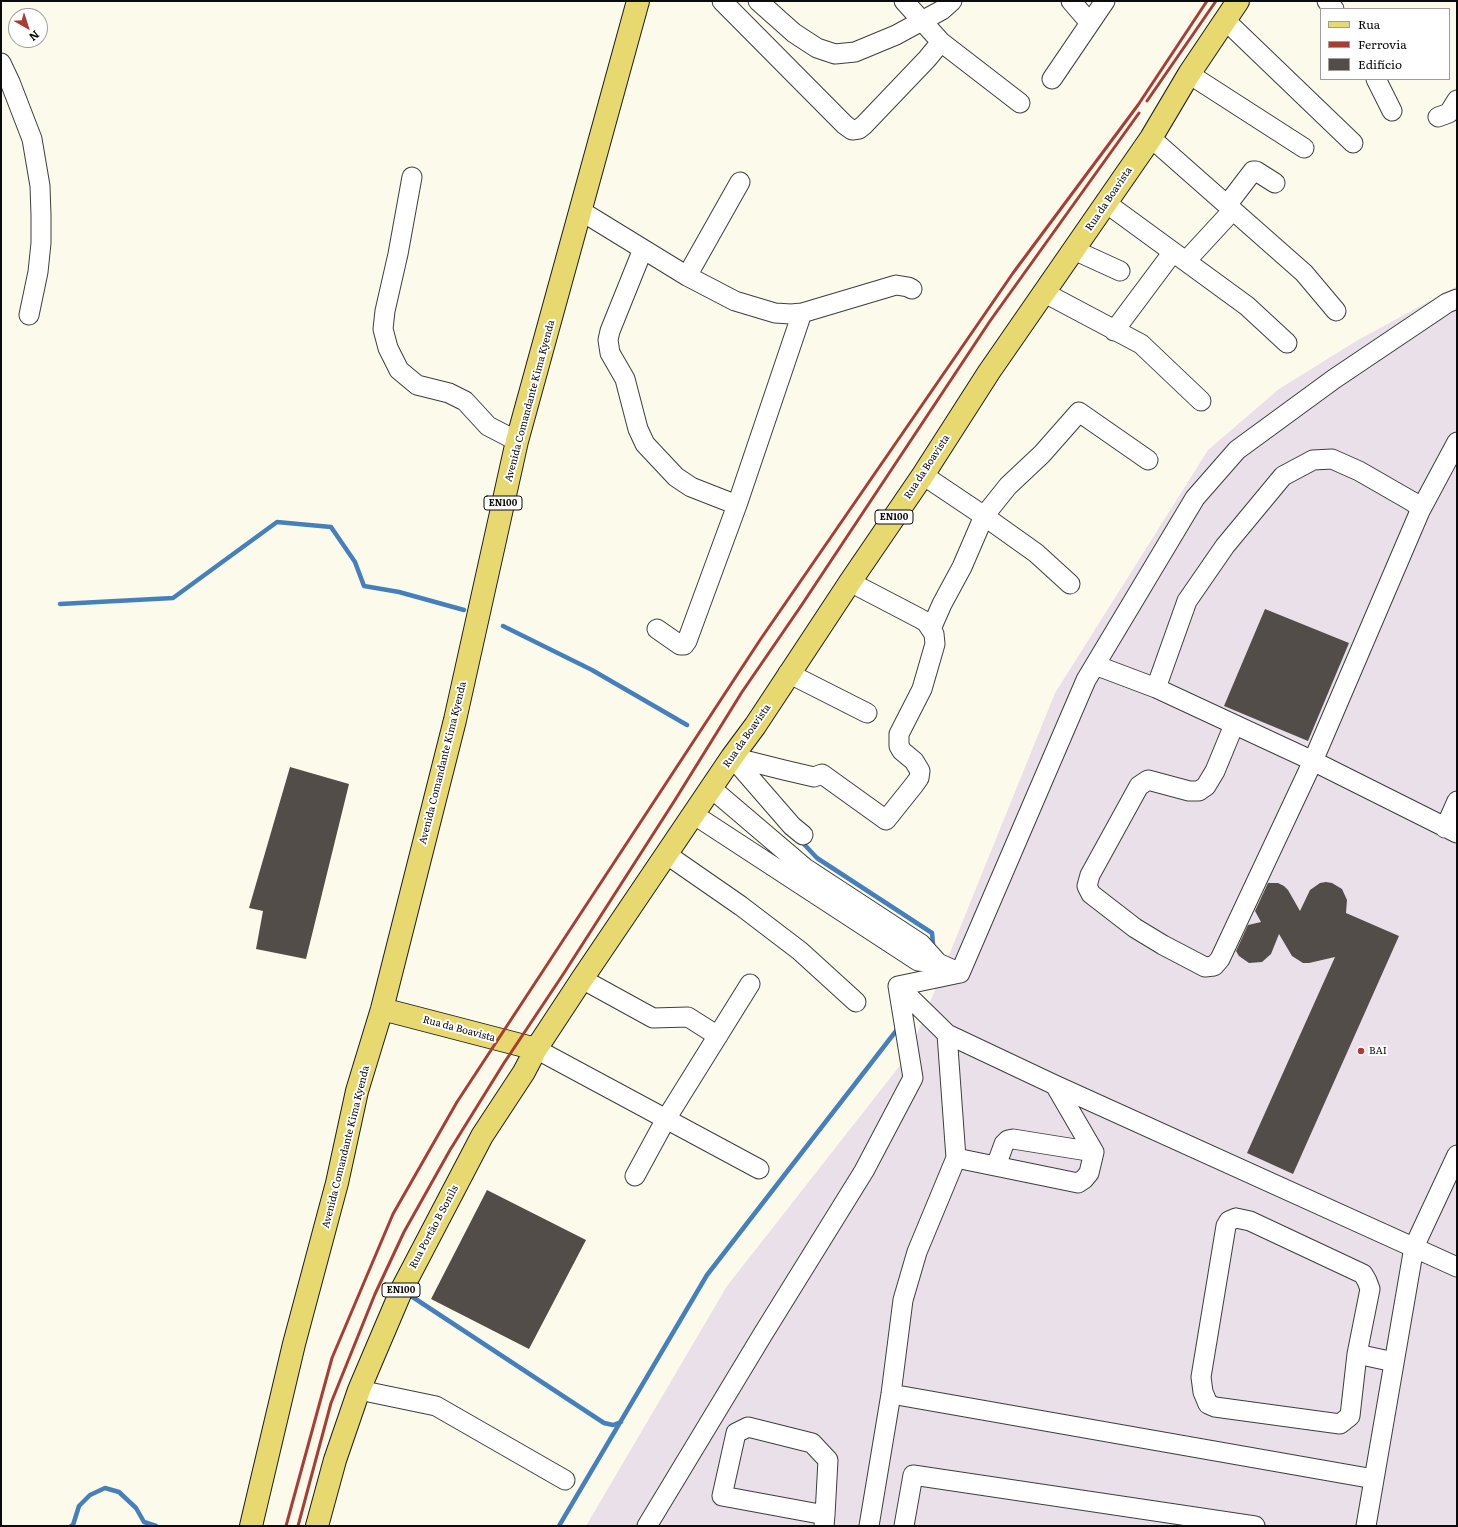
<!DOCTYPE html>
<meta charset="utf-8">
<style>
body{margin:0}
#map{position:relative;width:1458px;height:1527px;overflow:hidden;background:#fcfbeb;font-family:Literata,serif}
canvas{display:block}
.frame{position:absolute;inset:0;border:2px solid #0b0b0b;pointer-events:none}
.legend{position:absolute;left:1320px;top:8px;width:130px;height:72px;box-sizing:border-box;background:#fff;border:1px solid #9d9d9d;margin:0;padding:5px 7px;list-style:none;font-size:12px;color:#0b0b0b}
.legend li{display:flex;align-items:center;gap:8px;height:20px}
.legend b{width:20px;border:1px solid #9d9d9d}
.north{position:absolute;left:8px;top:8px;width:40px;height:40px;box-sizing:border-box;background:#fff;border:1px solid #9d9d9d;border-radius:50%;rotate:141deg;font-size:11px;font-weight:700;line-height:16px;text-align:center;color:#0b0b0b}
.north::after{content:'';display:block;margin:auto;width:14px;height:18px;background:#a93c35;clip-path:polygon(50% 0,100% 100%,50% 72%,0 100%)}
</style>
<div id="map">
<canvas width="1458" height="1527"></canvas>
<div class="frame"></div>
<ul class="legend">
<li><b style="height:5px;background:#e7d870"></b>Rua</li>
<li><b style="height:5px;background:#a93c35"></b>Ferrovia</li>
<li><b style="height:11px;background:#524d49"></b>Edifício</li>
</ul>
<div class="north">N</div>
</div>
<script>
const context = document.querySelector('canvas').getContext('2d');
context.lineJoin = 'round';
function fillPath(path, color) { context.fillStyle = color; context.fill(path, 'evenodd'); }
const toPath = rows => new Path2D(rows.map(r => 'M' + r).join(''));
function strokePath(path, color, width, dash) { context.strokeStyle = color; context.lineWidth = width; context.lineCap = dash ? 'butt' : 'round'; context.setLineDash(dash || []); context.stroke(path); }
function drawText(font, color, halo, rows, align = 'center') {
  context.font = font + ' Literata,serif'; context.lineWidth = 4; context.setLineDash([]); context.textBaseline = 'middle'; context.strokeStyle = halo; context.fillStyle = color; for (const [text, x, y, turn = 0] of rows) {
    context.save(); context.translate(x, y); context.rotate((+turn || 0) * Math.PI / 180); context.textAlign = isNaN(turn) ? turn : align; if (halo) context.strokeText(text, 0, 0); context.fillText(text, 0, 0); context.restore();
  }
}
const industrial = toPath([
 [1457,286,1457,1526,586,1526,727,1286,909,1054,1055,693,1208,450,1279,389,1358,340]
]);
const stream = toPath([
 [60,604,173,598,277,522,331,527,355,562,364,586,399,592,464,610],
 [503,626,592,670,687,725],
 [801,841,817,858,932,933,933,944],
 [408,1294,604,1423,613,1425,621,1422],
 [71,1526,73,1525,79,1506,90,1495,105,1488,119,1492,136,1508,144,1522,156,1526],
 [559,1526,707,1275,896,1031,898,1026]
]);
const building = toPath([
 [1265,609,1349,643,1308,741,1224,706],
 [290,767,349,784,306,959,256,949,263,911,249,908],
 [1326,882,1332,883,1342,889,1347,900,1346,913,1399,936,1293,1174,1247,1153,1335,957,1309,963,1303,963,1292,956,1279,934,1271,954,1262,962,1249,963,1239,956,1236,951,1248,925,1261,922,1255,911,1268,883,1278,883,1284,886,1288,890,1300,911,1310,890,1320,883],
 [487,1190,586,1240,529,1349,431,1299]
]);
const minor = toPath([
 [722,1,845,125,852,130,859,129,864,125,927,59,941,42,1020,103],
 [758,1,794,33,817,48,835,54,855,52,896,35,942,10,952,1],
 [904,1,941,42],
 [1071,1,1090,23],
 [1327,1,1334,9],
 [1225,20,1353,143],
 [1,63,10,82,32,139,40,186,41,215,41,243,38,272,29,315],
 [1189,74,1304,148],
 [1052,79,1105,1],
 [1376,79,1392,111],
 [1438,117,1449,113,1457,100],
 [1151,138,1304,273,1336,311],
 [412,177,398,254,385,311,383,329,388,348,399,370,417,385,449,393,465,401,488,426,517,441],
 [1106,203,1247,306,1287,343],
 [1227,205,1253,171,1256,171,1275,183],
 [581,211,687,276,735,301,775,313,791,314,802,313,896,285,908,287,912,289],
 [643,249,610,331,608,340,610,353,625,379,638,429,645,444,676,477,691,487,737,505],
 [1074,250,1120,271],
 [1186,261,1233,210],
 [687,276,740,182],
 [1043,292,1141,344,1201,401],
 [1114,331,1173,252],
 [923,475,984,516,1036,553,1070,584],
 [657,629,680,645,684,645,687,641,737,505,802,313],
 [931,629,942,604,962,567,984,516,1008,486,1042,454,1079,412,1148,460],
 [1095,665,1156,688,1313,761,1457,833],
 [788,673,867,713],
 [1156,688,1187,601,1225,546,1283,476,1313,460,1332,459,1359,471,1413,502,1418,506,1420,511],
 [1234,725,1215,771,1206,786,1199,791,1189,791,1148,780,1139,786,1090,875,1087,886,1091,894,1135,928,1163,945,1205,967,1214,966,1220,959,1313,761,1420,511,1457,442],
 [732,757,784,770,814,777,822,774,886,820,914,785,919,778,920,771,914,761,902,751,899,746,899,734,922,689,935,644,934,634,926,622,919,618,850,582],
 [732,757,792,826,803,835],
 [711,788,805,868,921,944,938,963],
 [693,814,918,961,938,963,960,973],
 [1445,828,1457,801],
 [666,854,741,906,800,951,856,1002],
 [582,979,653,1018,688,1017,718,1036],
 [898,986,947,1034,1055,1085,1457,1267],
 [536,1049,759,1169],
 [956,1158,1078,1183,1084,1179,1089,1173,1094,1152,1055,1085],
 [996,1166,1004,1144,1008,1140,1013,1139,1094,1152],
 [635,1176,666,1119,750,984],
 [1236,1218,1250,1221,1363,1274,1367,1281,1370,1289,1357,1354,1350,1416,1340,1424,1215,1407,1208,1404,1203,1392,1201,1377,1226,1226,1229,1221,1236,1218],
 [1357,1354,1394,1362],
 [359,1390,436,1406,565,1480],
 [891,1394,1374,1479],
 [647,1526,763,1334,864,1171,913,1078,898,986,960,973,1086,680,1195,498,1237,450,1334,379,1447,303,1457,299],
 [824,1526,825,1515,828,1460,812,1443,748,1427,736,1433,722,1496,825,1515],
 [869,1526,891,1394,903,1300,917,1252,956,1158,947,1034],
 [904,1526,913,1475,1255,1526],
 [1366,1526,1414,1247,1457,1155]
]);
const major = toPath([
 [382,1009,536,1049],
 [251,1526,294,1344,337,1183,357,1091,382,1009,455,720,517,441,638,1],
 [317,1526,335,1460,359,1390,402,1289,482,1136,524,1072,536,1049,582,979,732,757,755,726,850,582,923,475,989,372,1151,138,1189,74,1238,1]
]);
const rail = toPath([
 [1147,101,1216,1],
 [286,1526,332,1358,393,1214,457,1102,760,640,1013,273,1138,105,1207,1],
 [298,1526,331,1403,375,1294,404,1232,450,1150,504,1063,564,973,675,800,742,692,801,606,990,321,1139,113]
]);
const markers = [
 [1361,1051,4,"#a93c35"]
];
const shields = [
 [503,503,38],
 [894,517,38],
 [401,1290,38]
];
const shieldNames = [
 ["EN100",503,503],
 ["EN100",894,517],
 ["EN100",401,1290]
];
const streetNames = [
 ["Rua da Boavista",1109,199,-56],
 ["Avenida Comandante Kima Kyenda",530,401,-75],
 ["Rua da Boavista",927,467,-57],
 ["Rua da Boavista",747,736,-55],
 ["Avenida Comandante Kima Kyenda",443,763,-76],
 ["Rua da Boavista",459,1029,15],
 ["Avenida Comandante Kima Kyenda",346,1147,-76],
 ["Rua Portão B Sonils",434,1227,-62]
];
const poiNames = [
 ["BAI",1369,1051]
];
fillPath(industrial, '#e9e0e9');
strokePath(stream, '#4680bc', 4.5);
fillPath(building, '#524d49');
strokePath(minor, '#3e3e3e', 21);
strokePath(major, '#1c1c1c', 24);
strokePath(minor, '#fff', 19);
strokePath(major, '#e7d870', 22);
strokePath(rail, '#a93c35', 3);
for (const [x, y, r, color] of markers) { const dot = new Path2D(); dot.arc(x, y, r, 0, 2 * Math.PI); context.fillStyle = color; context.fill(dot); strokePath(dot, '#fff', 1.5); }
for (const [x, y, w] of shields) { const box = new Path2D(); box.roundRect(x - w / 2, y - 7, w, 14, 3); context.fillStyle = '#fff'; context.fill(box); strokePath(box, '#0b0b0b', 1); }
drawText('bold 9px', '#0b0b0b', null, shieldNames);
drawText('10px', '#0b0b0b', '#fff', streetNames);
drawText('10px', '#0b0b0b', '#fff', poiNames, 'left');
</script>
